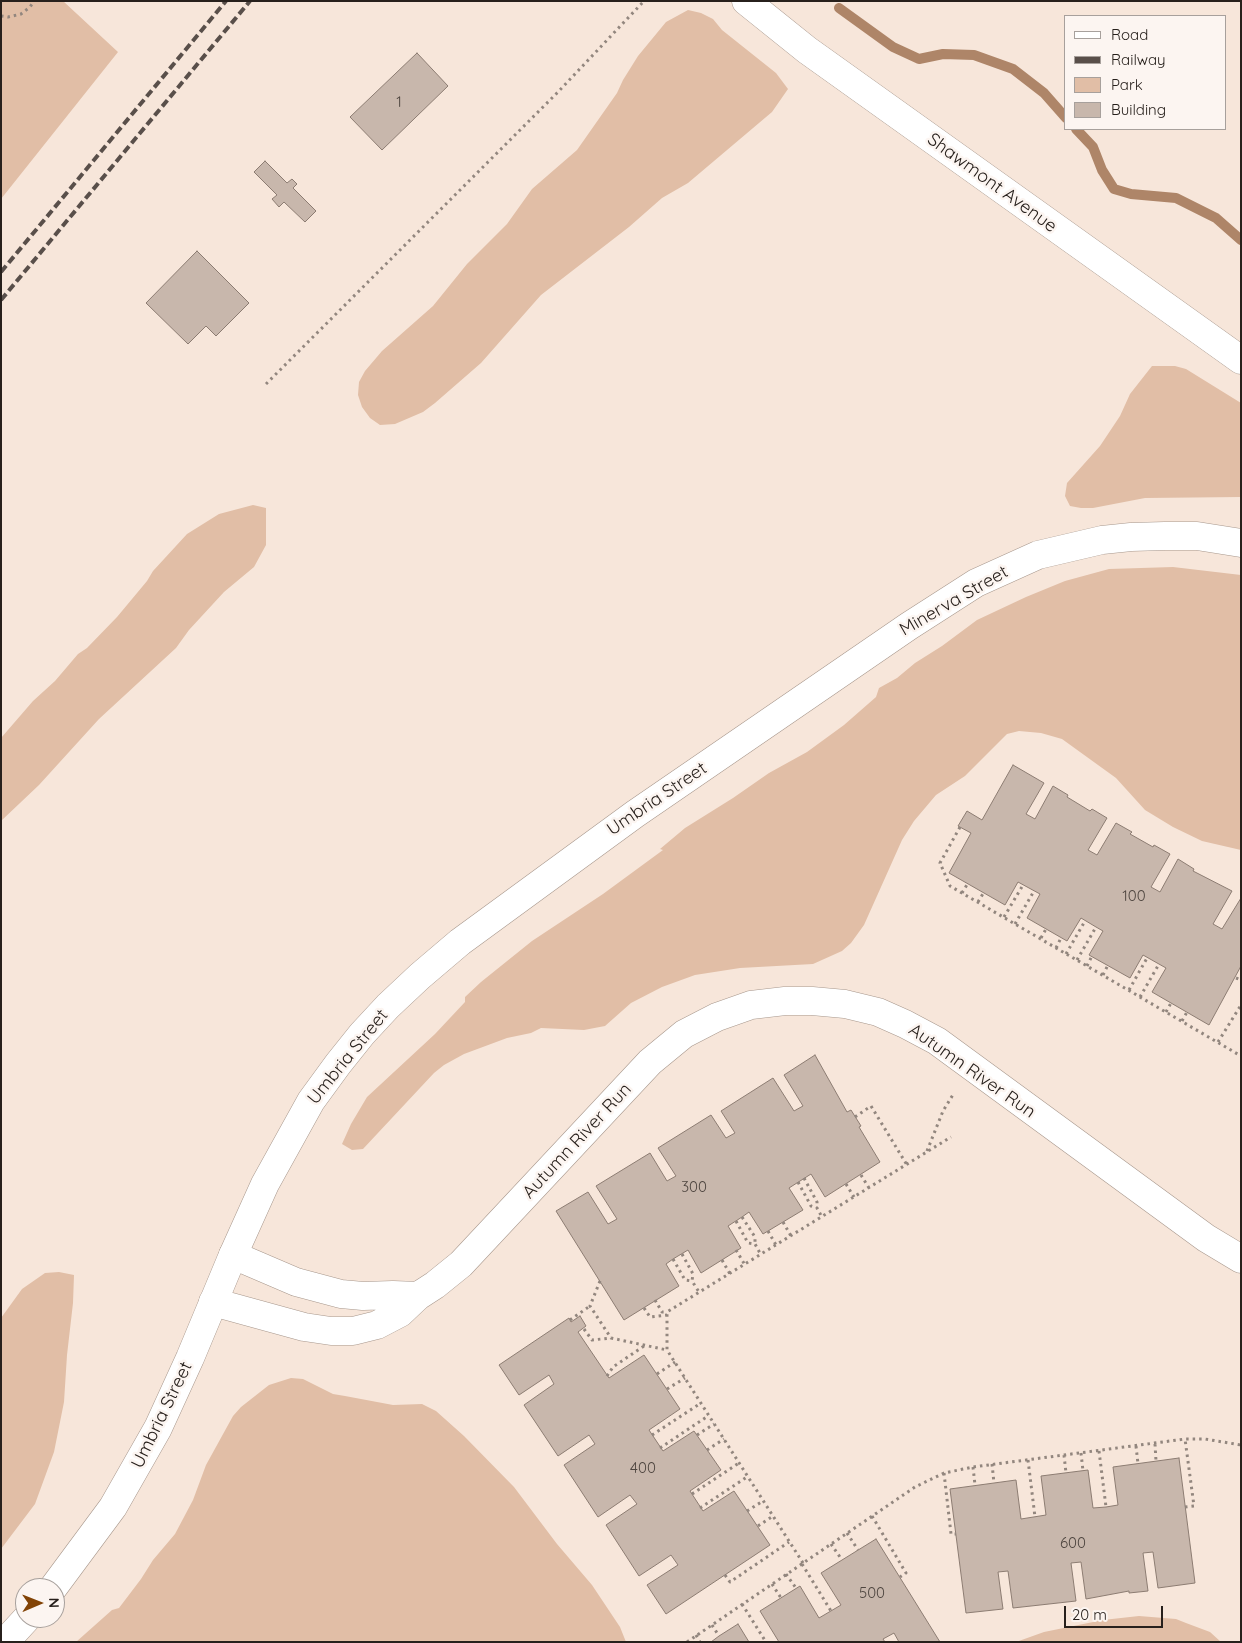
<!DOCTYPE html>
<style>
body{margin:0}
#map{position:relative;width:1242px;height:1643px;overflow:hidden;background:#f7e6da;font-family:Quicksand,sans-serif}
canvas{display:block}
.frame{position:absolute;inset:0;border:2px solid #27201c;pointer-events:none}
.legend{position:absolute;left:1064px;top:15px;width:162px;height:115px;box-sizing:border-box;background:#fcf5f1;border:1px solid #a7a09c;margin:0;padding:6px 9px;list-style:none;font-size:15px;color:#27201c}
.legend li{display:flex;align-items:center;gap:10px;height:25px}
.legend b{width:25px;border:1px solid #a7a09c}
.north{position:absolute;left:15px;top:1578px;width:50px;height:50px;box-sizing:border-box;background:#fcf5f1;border:1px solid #a7a09c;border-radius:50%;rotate:89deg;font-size:14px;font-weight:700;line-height:20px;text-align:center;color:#27201c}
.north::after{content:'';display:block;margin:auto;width:18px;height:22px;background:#824305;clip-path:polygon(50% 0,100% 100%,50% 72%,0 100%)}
.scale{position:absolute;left:1064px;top:1606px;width:99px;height:22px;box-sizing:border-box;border:2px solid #27201c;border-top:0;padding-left:6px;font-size:15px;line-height:18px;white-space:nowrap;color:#27201c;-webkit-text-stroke:4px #fcf5f1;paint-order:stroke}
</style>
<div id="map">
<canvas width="1242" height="1643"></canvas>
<div class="frame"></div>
<ul class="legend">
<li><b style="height:6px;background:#fff"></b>Road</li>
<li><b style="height:6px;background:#594f4a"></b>Railway</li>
<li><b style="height:14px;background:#e1bea6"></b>Park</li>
<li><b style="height:14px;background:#c8b7ac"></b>Building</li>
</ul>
<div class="north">N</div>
<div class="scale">20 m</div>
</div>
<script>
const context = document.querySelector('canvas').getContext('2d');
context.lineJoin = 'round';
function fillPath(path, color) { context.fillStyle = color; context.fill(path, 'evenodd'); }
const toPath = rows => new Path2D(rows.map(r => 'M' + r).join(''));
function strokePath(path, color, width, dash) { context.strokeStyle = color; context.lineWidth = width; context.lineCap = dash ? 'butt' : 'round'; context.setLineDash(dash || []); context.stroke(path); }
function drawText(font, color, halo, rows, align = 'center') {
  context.font = font + ' Quicksand,sans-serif'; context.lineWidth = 5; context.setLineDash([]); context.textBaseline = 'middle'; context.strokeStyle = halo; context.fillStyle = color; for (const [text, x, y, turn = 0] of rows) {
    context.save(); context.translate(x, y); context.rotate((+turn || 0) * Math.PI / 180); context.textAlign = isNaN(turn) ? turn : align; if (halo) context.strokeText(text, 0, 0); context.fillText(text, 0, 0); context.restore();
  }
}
const green = toPath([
 [1,1,63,1,118,52,1,199],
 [688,10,701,13,713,19,722,30,776,73,788,89,772,112,688,183,662,198,629,227,541,295,481,363,435,403,423,412,395,424,380,425,370,418,362,407,358,395,359,382,365,371,382,351,433,306,467,264,507,224,532,189,577,150,617,93,623,80,638,56,666,22],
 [1152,366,1175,366,1186,369,1241,403,1241,497,1145,498,1093,508,1081,508,1070,506,1065,496,1067,483,1100,446,1120,416,1130,394],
 [253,505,266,508,266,545,254,567,224,592,189,630,176,648,99,719,39,785,1,821,1,738,33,701,55,681,78,654,87,648,117,617,147,581,153,571,187,534,219,514],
 [1173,567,1241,575,1241,850,1202,841,1173,827,1145,810,1116,778,1062,739,1041,733,1019,731,1007,734,965,776,936,795,914,821,902,840,864,925,851,943,842,951,813,964,740,968,695,975,662,987,631,1003,605,1026,584,1030,541,1028,531,1033,507,1038,464,1054,444,1065,434,1073,363,1149,352,1150,342,1144,351,1124,367,1097,435,1034,465,1002,465,997,481,982,532,941,603,894,663,850,660,849,685,828,733,798,769,773,807,752,844,725,876,697,879,688,897,678,915,663,942,646,977,620,1026,597,1065,581,1109,569],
 [59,1272,74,1275,73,1303,67,1355,64,1402,54,1452,35,1504,1,1549,1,1318,22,1289,45,1273],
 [291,1378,303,1379,333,1394,345,1396,393,1405,422,1404,436,1411,464,1436,514,1487,557,1544,592,1585,620,1627,626,1642,76,1642,112,1610,119,1608,141,1579,153,1560,175,1534,193,1500,206,1465,233,1416,241,1407,269,1385],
 [1139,1616,1176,1619,1186,1623,1210,1632,1221,1642,1016,1642,1044,1632,1103,1620]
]);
const stream = toPath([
 [839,8,893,47,919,59,943,54,974,55,1013,69,1044,93,1066,118],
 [1076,129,1093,147,1102,170,1114,189,1131,194,1176,198,1216,218,1241,240]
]);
const building = toPath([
 [417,53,448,86,382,150,350,117,417,53],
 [265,161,287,183,292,179,297,184,293,188,316,211,305,222,284,202,279,207,272,199,277,195,254,172,265,161],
 [197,251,249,303,216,336,206,326,188,344,146,303,197,251],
 [1013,765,1044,783,1026,814,1035,819,1053,786,1068,795,1067,797,1090,811,1092,809,1107,818,1088,850,1097,855,1116,823,1132,832,1130,834,1153,847,1154,845,1170,854,1151,887,1160,892,1178,859,1194,869,1193,871,1232,891,1213,924,1222,929,1241,898,1241,966,1209,1025,1152,992,1166,968,1143,955,1130,978,1089,955,1103,931,1096,927,1081,918,1067,941,1027,918,1040,894,1018,882,1005,905,949,873,971,833,958,826,967,811,982,820,1013,765],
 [815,1055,847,1112,851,1110,861,1126,859,1127,880,1162,825,1197,811,1174,789,1188,803,1210,763,1234,749,1212,742,1217,728,1226,741,1248,701,1273,688,1250,673,1259,666,1264,679,1286,624,1320,556,1211,588,1192,608,1224,617,1219,596,1186,650,1153,667,1181,676,1176,658,1148,711,1115,726,1138,735,1133,721,1111,773,1078,794,1111,803,1106,784,1075,815,1055],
 [580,1316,586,1326,578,1332,609,1378,644,1355,680,1409,649,1430,663,1451,694,1431,721,1470,690,1491,703,1511,734,1491,770,1545,666,1614,647,1585,678,1565,671,1555,639,1576,606,1525,637,1504,630,1495,598,1517,564,1465,595,1444,589,1435,558,1456,524,1405,554,1384,549,1375,519,1395,499,1365,569,1318,571,1322,580,1316],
 [1179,1458,1195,1583,1158,1588,1153,1552,1143,1553,1148,1591,1129,1593,1129,1591,1086,1599,1081,1562,1071,1563,1076,1601,1013,1608,1008,1571,998,1572,1003,1609,966,1613,950,1489,1016,1480,1021,1519,1046,1515,1041,1476,1088,1470,1093,1508,1106,1507,1118,1505,1113,1467,1179,1458],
 [876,1539,940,1642,899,1642,894,1633,883,1639,885,1642,779,1642,760,1611,800,1586,819,1618,841,1605,821,1573,876,1539],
 [738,1624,749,1642,711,1642,719,1636,738,1624]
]);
const path = toPath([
 [1,16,8,17,21,14,30,7,34,1],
 [266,384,558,92,644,1],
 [960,827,940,863,950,886,1241,1056],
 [962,893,968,883],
 [978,902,984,892],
 [1004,917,1023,885],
 [1015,924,1034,891],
 [1041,938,1046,929],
 [1056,948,1061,938],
 [1066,954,1085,921],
 [1077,960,1096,927],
 [1087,966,1092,956],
 [1103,975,1108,965],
 [1236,978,1241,980],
 [1129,990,1147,958],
 [1140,997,1159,964],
 [1166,1012,1171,1003],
 [1182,1021,1187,1012],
 [1218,1042,1241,1005],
 [855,1117,871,1106,907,1165],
 [927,1151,943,1111,954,1093],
 [861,1175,869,1188],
 [804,1178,817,1202,817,1208],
 [798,1182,811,1206,817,1208,822,1217],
 [846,1184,854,1197],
 [742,1217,755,1237,755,1244],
 [736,1221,748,1243,755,1244,761,1255],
 [783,1222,791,1236],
 [768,1231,776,1245],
 [736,1250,745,1265],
 [682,1254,693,1274,692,1281,699,1292],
 [673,1259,685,1280,692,1281],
 [722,1260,730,1274],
 [600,1281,590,1306,611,1338,667,1350],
 [655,1300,662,1312,667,1312],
 [644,1308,650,1317,667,1315],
 [570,1320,590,1306],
 [584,1329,592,1340,611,1338],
 [657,1374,675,1362],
 [607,1376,613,1367,644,1346],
 [667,1389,685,1378],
 [652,1435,701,1403],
 [697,1435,714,1424],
 [1155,1444,1156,1461],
 [1136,1446,1138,1464],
 [660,1448,708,1416],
 [707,1450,724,1439],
 [1099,1451,1106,1507],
 [1081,1453,1083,1471],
 [1064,1455,1066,1473],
 [1028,1460,1035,1517],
 [992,1464,994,1483],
 [973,1467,975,1485],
 [944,1473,951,1534,956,1534],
 [692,1494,739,1463],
 [1185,1507,1194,1506,1185,1439],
 [700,1508,747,1477],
 [747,1511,763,1501],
 [872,1516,906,1573,900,1577],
 [758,1526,773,1516],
 [847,1533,858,1550],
 [831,1544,842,1560],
 [803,1563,667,1350,667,1312,951,1137],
 [802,1564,831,1611],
 [786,1574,796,1588],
 [725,1575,730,1582,789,1542],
 [772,1584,781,1598],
 [742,1604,766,1642],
 [712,1625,719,1636],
 [696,1635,700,1642],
 [687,1642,915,1487,944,1473,973,1467,1185,1439,1205,1439,1241,1445]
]);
const minor = toPath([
 [746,1,807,50,1241,360],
 [233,1255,296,1282,341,1294,363,1296,393,1295,418,1296],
 [213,1302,304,1327,331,1331,353,1331,377,1325,400,1313,418,1296,435,1285,461,1264,650,1062,684,1034,717,1017,751,1005,785,1001,812,1001,845,1004,878,1012,905,1024,937,1041,1206,1238,1241,1259]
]);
const major = toPath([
 [53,1588,113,1507,158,1428,190,1358,233,1255,265,1184,311,1101,338,1064,362,1034,388,1006,420,976,460,942,635,814,909,626,976,583,1038,555,1102,540,1131,537,1165,536,1197,536,1241,543],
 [5,1642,27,1618]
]);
const rail = toPath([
 [1,272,226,1],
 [1,300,250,1]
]);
const numberNames = [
 ["1",399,102],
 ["100",1134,896],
 ["300",694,1187],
 ["400",643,1468],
 ["600",1073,1543],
 ["500",872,1593]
];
const streetNames = [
 ["Shawmont Avenue",992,183,36],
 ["Minerva Street",954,601,-30],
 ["Umbria Street",657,799,-34],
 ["Umbria Street",348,1057,-51],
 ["Autumn River Run",972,1071,35],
 ["Autumn River Run",577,1141,-47],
 ["Umbria Street",162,1415,-64]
];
fillPath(green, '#e1bea6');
strokePath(stream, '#ae8568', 10);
fillPath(building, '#c8b7ac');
strokePath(building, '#8c7c72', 1);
strokePath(minor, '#a7978c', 29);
strokePath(major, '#a7978c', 29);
strokePath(path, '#92867e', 3, [2.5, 4]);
strokePath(minor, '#fff', 28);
strokePath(major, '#fff', 28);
strokePath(rail, '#594f4a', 4, [8, 4]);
drawText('15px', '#4f4640', null, numberNames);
drawText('18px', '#27201c', '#fcf5f1', streetNames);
</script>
